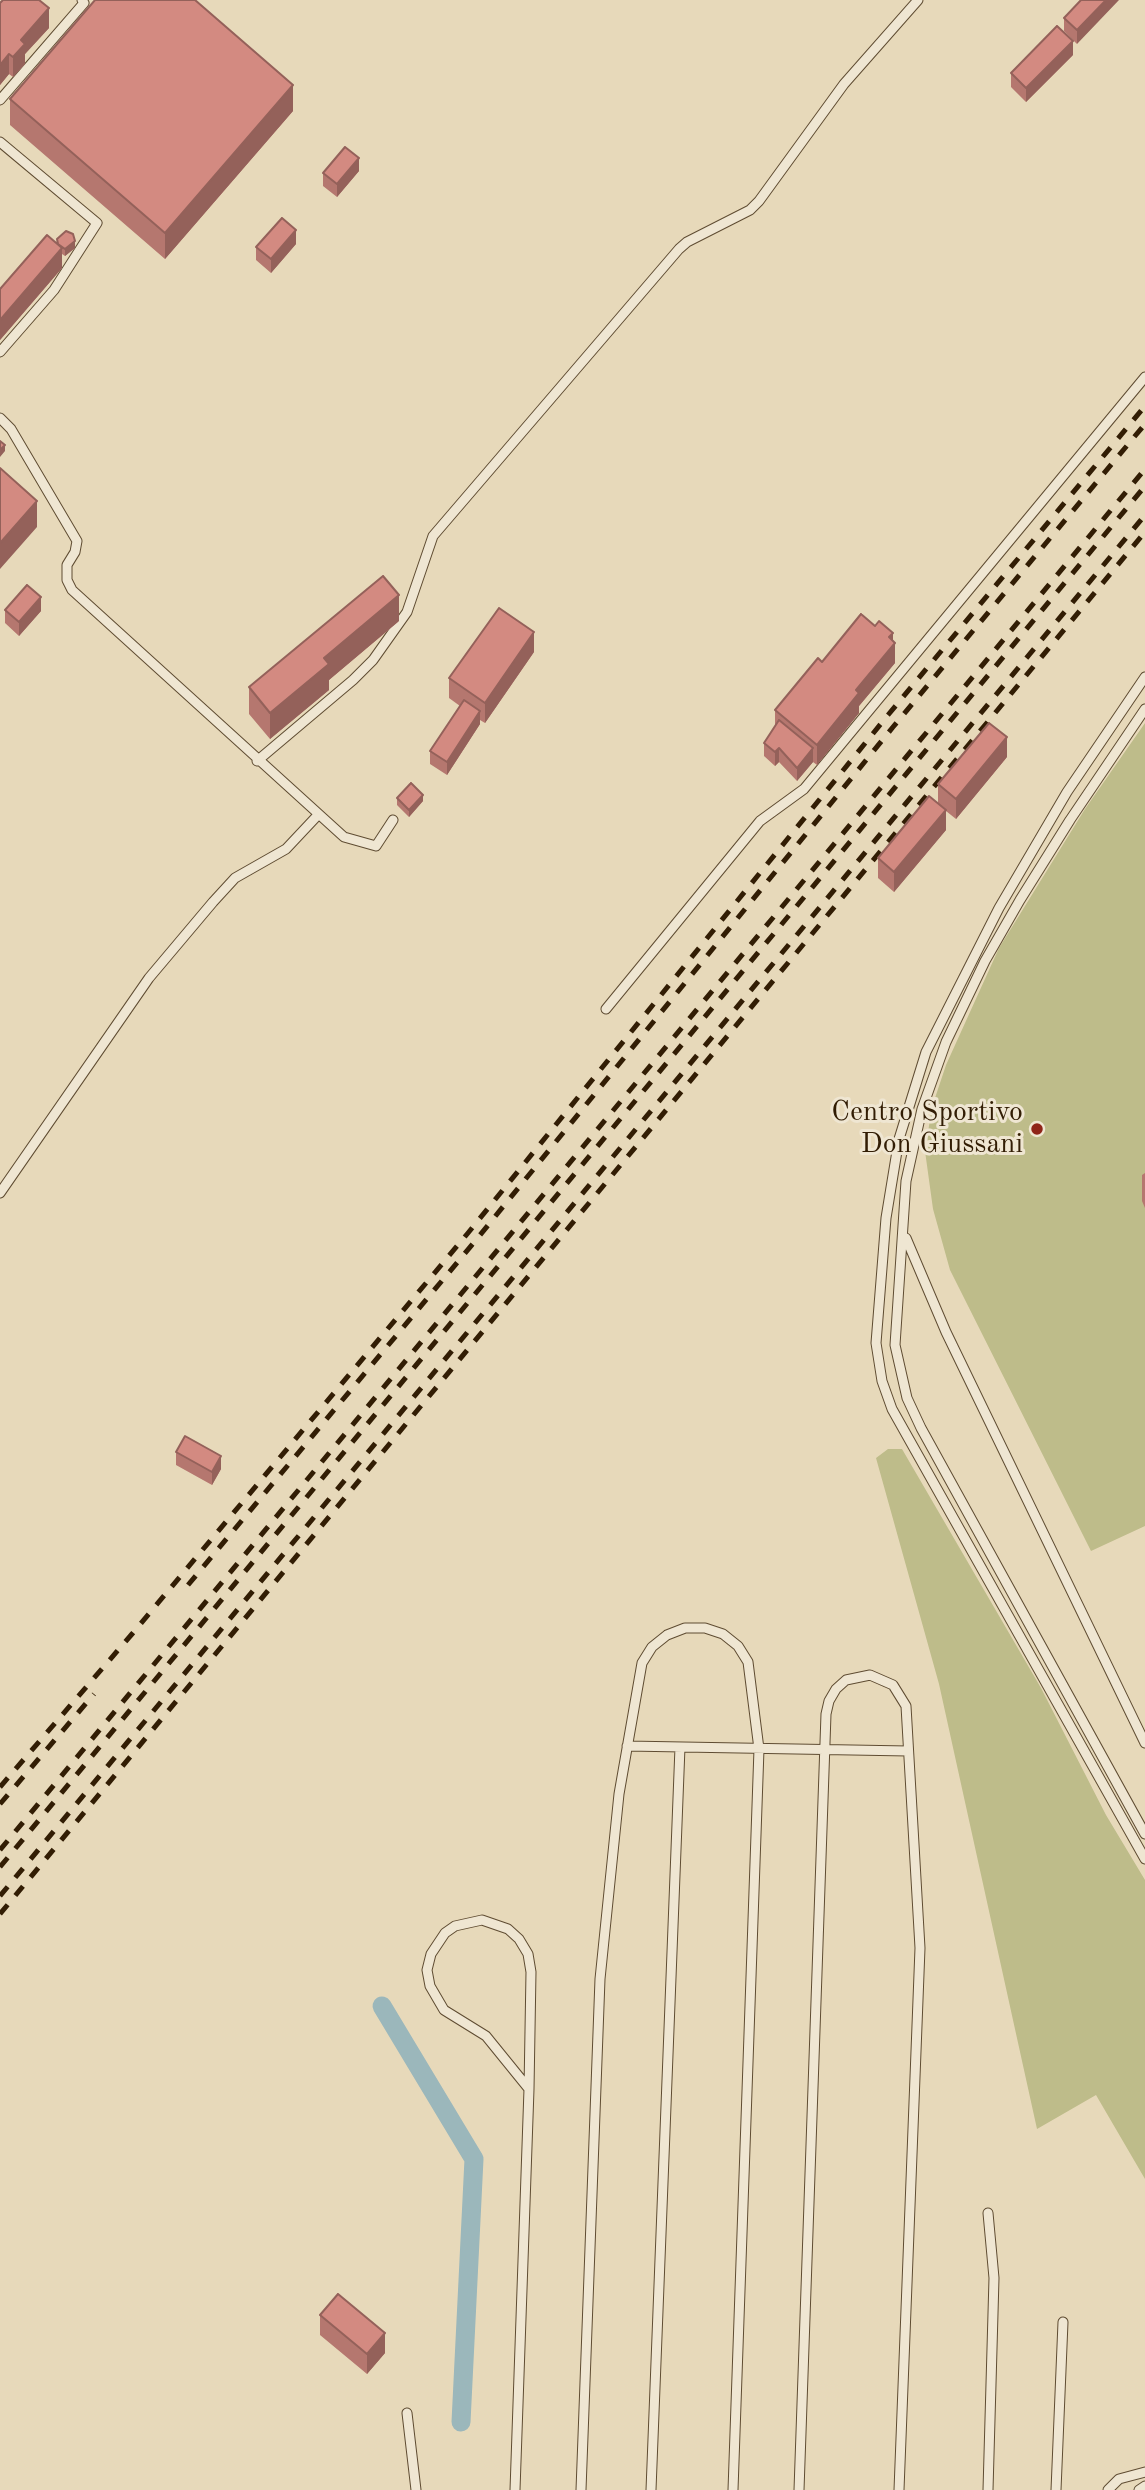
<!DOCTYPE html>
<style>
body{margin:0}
canvas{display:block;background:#e7d9ba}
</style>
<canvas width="1145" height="2490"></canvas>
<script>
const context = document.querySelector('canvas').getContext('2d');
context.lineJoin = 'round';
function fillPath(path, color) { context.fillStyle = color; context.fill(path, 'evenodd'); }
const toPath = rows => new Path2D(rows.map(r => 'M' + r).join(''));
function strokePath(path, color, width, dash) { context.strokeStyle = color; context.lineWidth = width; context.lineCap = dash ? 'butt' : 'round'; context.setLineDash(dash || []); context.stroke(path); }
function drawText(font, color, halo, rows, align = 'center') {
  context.font = font + ' "Old Standard TT",serif'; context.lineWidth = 6; context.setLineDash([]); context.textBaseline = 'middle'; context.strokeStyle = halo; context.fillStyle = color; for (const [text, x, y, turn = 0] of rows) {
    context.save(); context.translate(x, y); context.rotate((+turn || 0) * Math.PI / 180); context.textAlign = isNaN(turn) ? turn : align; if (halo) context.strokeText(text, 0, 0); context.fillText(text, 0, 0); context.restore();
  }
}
const green = toPath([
 [1145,723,1145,1526,1091,1551,950,1270,933,1209,925,1151,932,1107,946,1065,999,948,1085,809],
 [888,1449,902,1449,1041,1688,1106,1815,1145,1880,1145,2179,1096,2095,1037,2129,939,1684,876,1458]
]);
const canal = toPath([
 [382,2006,474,2159,461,2422]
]);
const service = toPath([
 [0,100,84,3,82,0],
 [0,142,97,223,54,290,0,352],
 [0,418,11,429,77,541,75,552,67,565,67,580,72,590,344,837,376,846,393,820],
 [1145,677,1067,792,999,908,926,1052,899,1139,886,1218,876,1343,882,1381,892,1409,1145,1859],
 [1145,709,1070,820,1020,900,985,961,946,1042,922,1109,906,1181,895,1345,907,1398,921,1428,1145,1834],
 [257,761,353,680,373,660,407,612,433,536,679,249,687,242,750,210,759,201,844,84,918,0],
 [606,1009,760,821,804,789,1145,377],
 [0,1193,149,978,213,902,235,878,286,849,317,816],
 [906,1238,946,1332,1145,1743],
 [627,1746,908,1751],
 [407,2413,416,2490],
 [515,2490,529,2089,531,1972,528,1954,519,1939,508,1929,482,1920,455,1926,445,1933,431,1954,427,1970,430,1986,444,2010,486,2036,529,2089],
 [581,2490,600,1979,619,1794,642,1663,652,1647,667,1635,685,1628,705,1628,723,1634,738,1646,748,1662,759,1749,733,2490],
 [651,2490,680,1747],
 [799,2490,826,1714,829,1701,836,1689,846,1680,870,1675,893,1685,906,1706,920,1948,899,2490],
 [988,2490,994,2278,988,2213],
 [1056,2490,1063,2322],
 [1108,2490,1119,2479,1145,2472],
 [1139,2490,1145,2486]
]);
const rail = toPath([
 [188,1585,476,1240,893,727,1145,424],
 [0,1787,132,1634,468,1233,888,715,1145,406],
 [0,1804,94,1694],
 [0,1850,1145,469],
 [0,1867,1145,486],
 [0,1896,1145,515],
 [0,1914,1145,532]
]);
const wall = toPath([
 [1081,0,1077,44,1064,31,1064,18],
 [0,3,49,28,25,54,25,64,13,77,9,74,0,85],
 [1073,55,1026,102,1011,87,1011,73],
 [10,99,293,111,165,259,10,125],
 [359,171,337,197,323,186,323,173],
 [57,239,75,248,65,256,62,254,62,268,0,340,0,289,57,244],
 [296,244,271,273,256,260,256,247],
 [5,610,41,611,19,636,5,623],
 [399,621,329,680,329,690,270,739,249,714,249,687],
 [893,641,895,663,859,706,859,713,817,765,813,762,797,781,779,762,775,766,764,756,764,743,775,727,775,710,822,662],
 [534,652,485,723,480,720,480,724,447,775,430,764,430,751,460,706,449,698,449,678],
 [1007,757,956,819,946,811,946,830,894,892,878,878,878,858,938,804,938,784],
 [397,798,423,801,409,817,397,805],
 [1145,1173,1145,1208,1142,1201,1142,1175],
 [176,1452,221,1469,212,1485,176,1465],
 [320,2315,385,2353,367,2374,320,2335]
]);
const shadedWall = toPath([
 [1106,0,1119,0,1077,44,1077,30],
 [49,8,49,28,25,54,25,64,13,77,13,57,21,40],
 [1073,41,1073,55,1026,102,1026,88],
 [9,54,9,74,0,85,0,65],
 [293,85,293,111,165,259,165,233],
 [359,158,359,171,337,197,337,184],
 [296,230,296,244,271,273,271,259],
 [75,241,75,248,65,256,65,249],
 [62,248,62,268,0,340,0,320],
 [5,445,5,451,0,457,0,450],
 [37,501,37,527,0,569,0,543],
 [399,595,399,621,329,680,329,690,270,739,270,713,324,658],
 [41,597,41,611,19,636,19,622],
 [534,632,534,652,485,723,485,703],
 [893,633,893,645,895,643,895,663,859,706,859,713,817,765,817,745,856,690,889,637],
 [480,711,480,724,447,775,447,762],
 [1007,737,1007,757,956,819,956,799],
 [779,748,779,762,775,766,775,752],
 [813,748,813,762,797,781,797,768],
 [423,795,423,801,409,817,409,810],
 [946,810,946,830,894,892,894,872],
 [221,1456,221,1469,212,1485,212,1472],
 [385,2333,385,2353,367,2374,367,2354]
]);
const building = toPath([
 [3,0,39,0,49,8,21,40,25,44,13,57,9,54,0,65,0,3,3,0],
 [95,0,195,0,293,85,165,233,10,99,95,0],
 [1081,0,1106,0,1077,30,1064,18,1081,0],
 [1057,26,1073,41,1026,88,1011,73,1057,26],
 [345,147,359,158,337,184,323,173,345,147],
 [282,218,296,230,271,259,256,247,282,218],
 [66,231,73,234,75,241,65,249,58,244,57,239,66,231],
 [47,235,62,248,0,320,0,289,47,235],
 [0,441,5,445,0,450,0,441],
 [0,468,37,501,0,543,0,468],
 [383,576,399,595,324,658,329,664,270,713,249,687,383,576],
 [27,585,41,597,19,622,5,610,27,585],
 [499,608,534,632,485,703,449,678,499,608],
 [861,614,875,626,879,621,893,633,889,637,895,643,856,690,859,693,817,745,775,710,818,658,822,662,861,614],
 [464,700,480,711,447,762,430,751,464,700],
 [779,720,813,748,797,768,779,748,775,752,764,743,779,720],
 [989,723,1007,737,956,799,938,784,989,723],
 [411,783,423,795,409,810,397,798,411,783],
 [929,796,946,810,894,872,878,858,929,796],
 [185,1436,221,1456,212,1472,176,1452,185,1436],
 [338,2294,385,2333,367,2354,320,2315,338,2294]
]);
const markers = [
 [1037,1129,7,"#8f2418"]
];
const poiNames = [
 ["Centro Sportivo",1023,1113],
 ["Don Giussani",1023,1145]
];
fillPath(green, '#bebc8a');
strokePath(canal, '#9bb7bb', 19);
strokePath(service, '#5f4c32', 11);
strokePath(service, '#efe6d2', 9);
strokePath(rail, '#321d04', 5, [12, 12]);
fillPath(wall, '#b5776f');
fillPath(shadedWall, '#94615a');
fillPath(building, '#d38a81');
strokePath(building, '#94615a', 2);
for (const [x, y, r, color] of markers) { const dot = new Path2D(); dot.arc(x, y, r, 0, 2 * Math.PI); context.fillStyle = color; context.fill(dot); strokePath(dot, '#efe6d2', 2.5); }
drawText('28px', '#321d04', '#efe6d2', poiNames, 'right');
</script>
